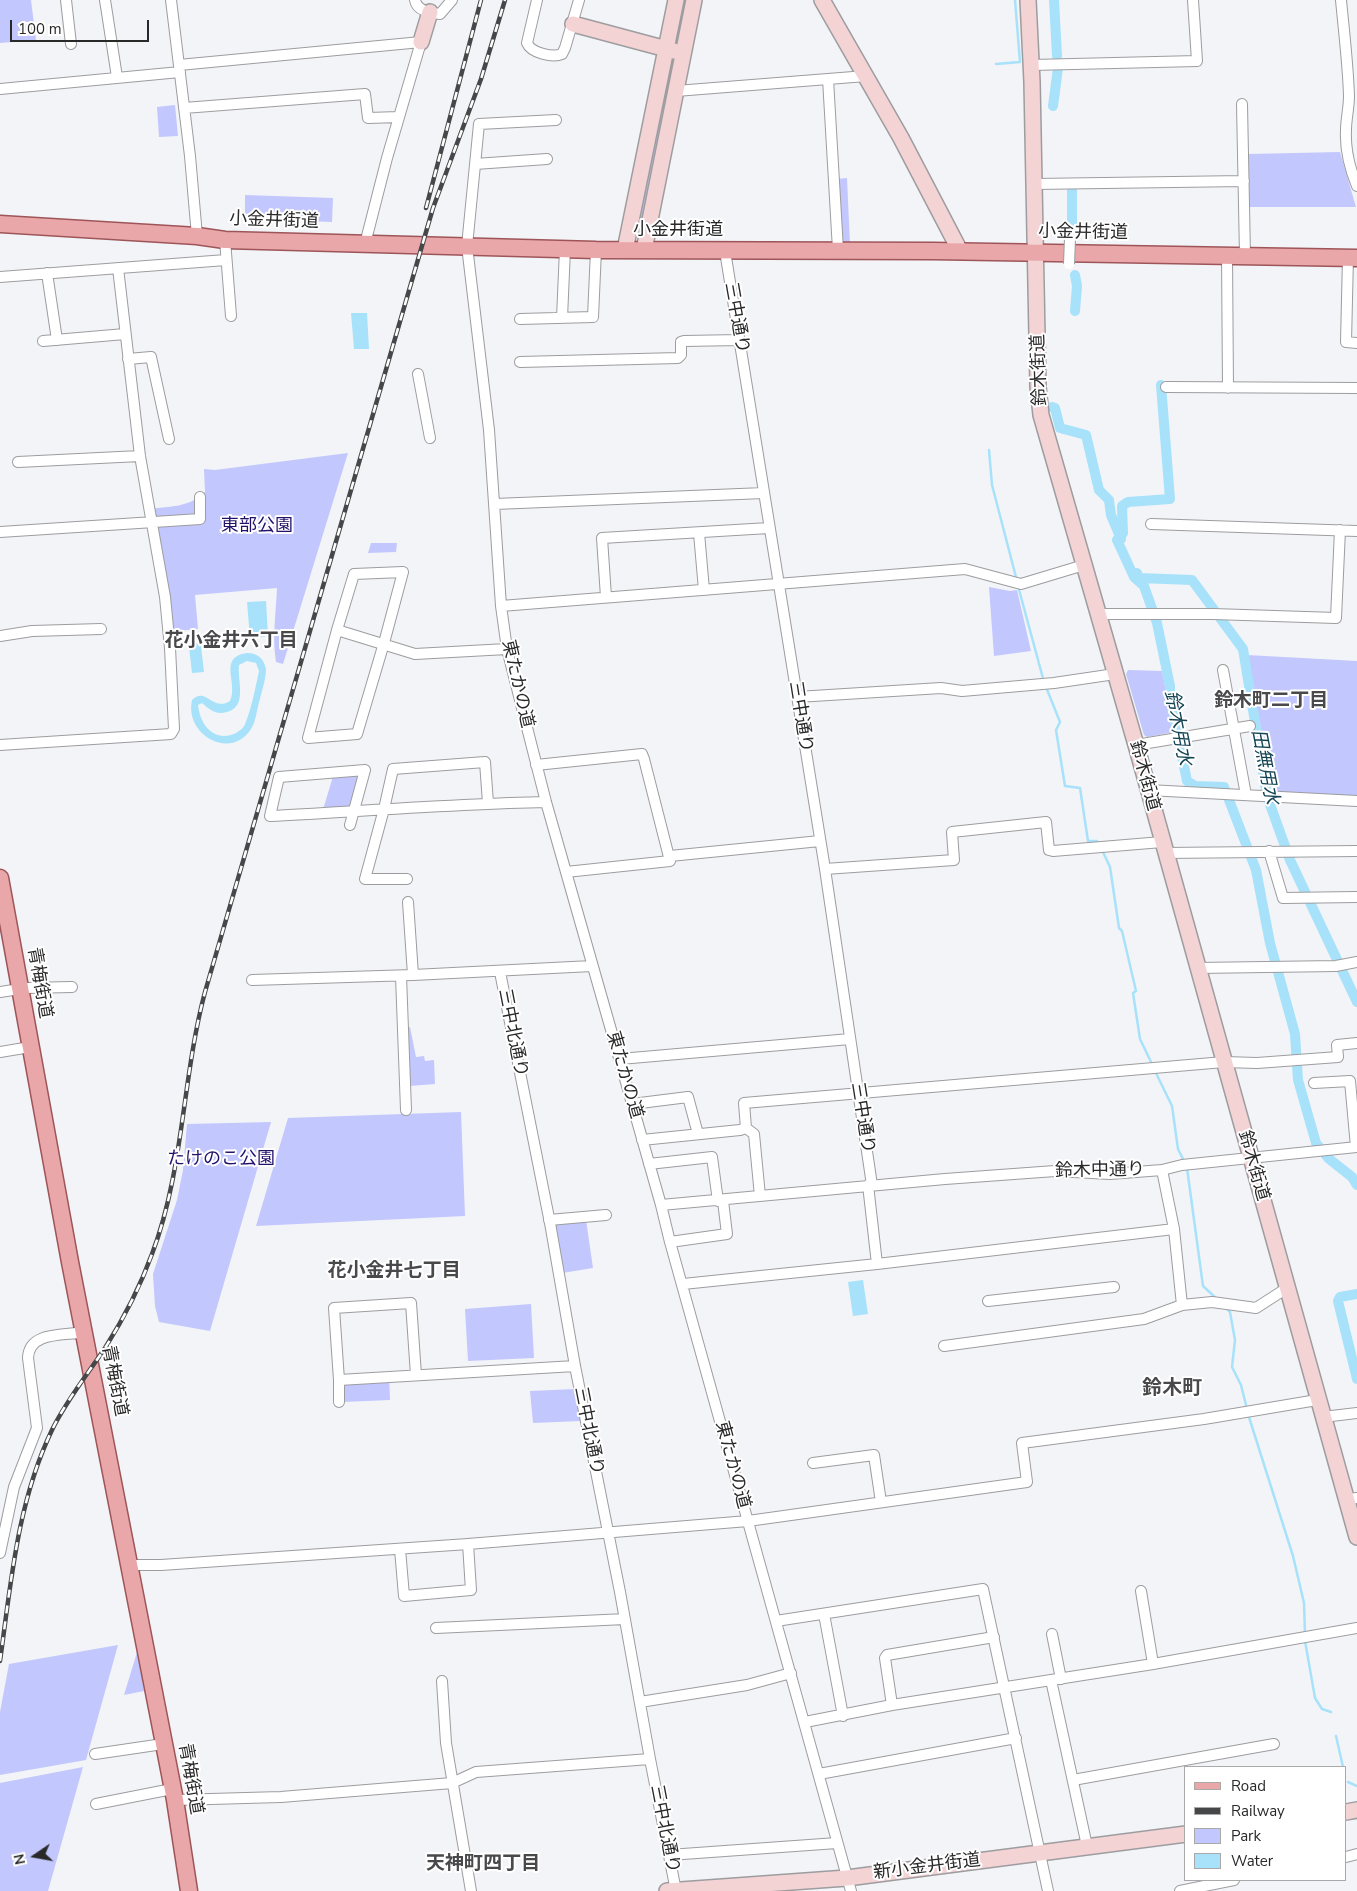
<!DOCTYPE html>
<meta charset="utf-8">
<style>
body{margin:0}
#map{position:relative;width:1357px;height:1891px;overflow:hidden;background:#f3f4f7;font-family:"Nunito Sans",sans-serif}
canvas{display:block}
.legend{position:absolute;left:1184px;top:1766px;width:162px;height:115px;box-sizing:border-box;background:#fff;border:1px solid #a9a9aa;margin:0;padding:6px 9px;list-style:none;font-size:15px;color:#29292a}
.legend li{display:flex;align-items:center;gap:10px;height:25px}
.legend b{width:25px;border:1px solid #a9a9aa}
.north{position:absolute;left:10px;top:1831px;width:50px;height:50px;-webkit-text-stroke:4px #fff;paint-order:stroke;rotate:258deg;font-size:14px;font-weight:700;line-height:20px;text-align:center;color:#29292a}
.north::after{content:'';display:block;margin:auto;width:18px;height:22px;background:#29292a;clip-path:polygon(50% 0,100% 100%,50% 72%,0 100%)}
.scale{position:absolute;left:10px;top:20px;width:139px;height:22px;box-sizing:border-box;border:2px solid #29292a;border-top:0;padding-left:6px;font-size:15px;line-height:18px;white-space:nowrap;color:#29292a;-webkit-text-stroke:4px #fff;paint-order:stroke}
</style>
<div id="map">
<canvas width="1357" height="1891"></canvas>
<ul class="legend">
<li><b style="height:6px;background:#e9a7aa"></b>Road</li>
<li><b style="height:6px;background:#464748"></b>Railway</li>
<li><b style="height:14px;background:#c2c7fd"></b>Park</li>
<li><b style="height:14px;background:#a7e2fa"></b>Water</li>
</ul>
<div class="north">N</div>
<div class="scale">100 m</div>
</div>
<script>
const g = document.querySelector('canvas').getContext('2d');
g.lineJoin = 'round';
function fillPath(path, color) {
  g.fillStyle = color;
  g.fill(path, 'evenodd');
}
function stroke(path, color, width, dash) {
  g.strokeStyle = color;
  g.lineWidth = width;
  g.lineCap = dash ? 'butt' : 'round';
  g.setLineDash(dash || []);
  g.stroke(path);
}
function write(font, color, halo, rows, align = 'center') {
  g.font = font + ' "Nunito Sans","Noto Sans JP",sans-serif';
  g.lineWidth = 4;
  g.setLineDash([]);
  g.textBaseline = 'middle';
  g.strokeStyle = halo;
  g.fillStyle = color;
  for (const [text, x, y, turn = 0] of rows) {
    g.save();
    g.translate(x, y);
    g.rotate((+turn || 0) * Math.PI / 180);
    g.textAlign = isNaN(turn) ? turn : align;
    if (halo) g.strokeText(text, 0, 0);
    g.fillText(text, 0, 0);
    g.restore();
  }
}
fillPath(new Path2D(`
 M0 0H31L36 40 0 43Z
 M669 65 676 66 643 230H636Z
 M175 105 178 136 159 137 157 107Z
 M1340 152 1356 207H1249V154Z
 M847 178 850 245H839L836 179Z
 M245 195 333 198 332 222 245 219Z
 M348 453 283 664 276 662C272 637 276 613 277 588L195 595 198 629 166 632 149 509C171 506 188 508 205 492L204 469 215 470Z
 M371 543H397L396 552 368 553Z
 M989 587 1010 591 1017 590 1031 651 994 656Z
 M1247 655 1357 661V796L1273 793Z
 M1128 670 1162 671 1174 732 1147 737 1144 735 1126 674Z
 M365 770 354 812 322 813 334 773Z
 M405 1027H410L416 1057 424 1056 425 1061 434 1060 435 1084 409 1086Z
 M461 1112 465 1216 256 1226 288 1118Z
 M271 1122 210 1331 159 1322 155 1306 153 1274 177 1200 183 1170 187 1124Z
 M586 1220 593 1268 562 1273 555 1222Z
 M531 1304 534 1358 468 1361 465 1309Z
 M389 1374 390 1400 343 1402 342 1377Z
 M575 1389 581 1421 533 1423 530 1391Z
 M118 1645 86 1760 0 1775V1712L9 1664Z
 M138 1649 144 1691 124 1695Z
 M83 1767 48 1891H0V1783Z`), '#c2c7fd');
fillPath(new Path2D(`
 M351 313H367L369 349H354Z
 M266 601 268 636 250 638 247 602Z
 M195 642 201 646 204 672 192 673 189 647Z
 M247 653C258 653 264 659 266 669 266 679 262 690 260 699 257 708 256 722 251 729 231 761 184 735 192 700 206 686 212 712 230 701 239 684 217 657 247 653ZM247 661 256 663 259 671C256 685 251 711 245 724 244 728 238 732 234 734 213 742 200 724 198 705L202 703C210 710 216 715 227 712 248 706 237 681 239 665Z
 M863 1280 868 1314 853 1316 848 1282Z`), '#a7e2fa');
stroke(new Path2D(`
 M996 64 1020 62 1015 0
 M989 450 992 485 1017 581
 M1018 586 1044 682
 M1046 687 1060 722 1056 730 1065 786 1080 788 1088 841H1097L1099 845
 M1102 850 1110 867 1119 928 1122 931 1136 991 1133 993 1140 1039 1152 1064
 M1155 1071 1172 1106 1178 1149 1185 1163
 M1187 1168 1203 1286 1218 1300
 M1225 1307 1230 1312 1235 1340 1232 1367 1241 1385 1247 1409
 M1248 1414 1293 1556 1304 1603 1305 1635
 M1305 1641 1315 1698 1322 1709 1331 1712
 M1336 1736 1343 1767
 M1348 1782 1357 1786`), '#a7e2fa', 2.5);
stroke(new Path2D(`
 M1054 0 1057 56
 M1053 106 1058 68
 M1072 230V188
 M1075 275 1077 286 1075 311
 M1161 385 1170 499 1128 502 1122 506 1123 533 1117 540 1134 577 1144 586 1157 623 1170 686V696L1187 781 1195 786 1224 787 1256 870 1270 943 1295 1034 1298 1080 1316 1143 1328 1158 1352 1177 1357 1185
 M1052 407 1055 408 1060 428 1086 435 1099 490 1109 500 1111 515 1121 539
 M1137 573 1139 578 1192 580 1243 649 1267 796 1290 860 1357 1002
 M1357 1294 1340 1297 1338 1301 1357 1379`), '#a7e2fa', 10);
const street = new Path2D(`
 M66 0 71 44
 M105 0 117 77
 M171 0 190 156 197 236
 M415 0C417 11 430 13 440 14L452 0
 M537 0 527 43C531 53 553 58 562 54L565 48 579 0
 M1341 0C1344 32 1348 64 1349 96 1349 108 1346 119 1346 130 1345 149 1350 169 1357 186
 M179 65 421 42 387 158 365 244
 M1032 65 1197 61 1193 0
 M828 79 838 250
 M0 89 180 72
 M676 91 866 76
 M1242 104 1245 256
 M184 108 365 94 368 118 399 117
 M556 120 479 124 467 246 489 430 501 606 507 649 546 802 661 1205 670 1242 851 1891
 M475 164 547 159
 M1034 184 1244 181
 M225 240 231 316
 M725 251 825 869 872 1185
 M1227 255 1228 388
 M1348 257 1346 342 1357 343
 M47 273 57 340
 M0 277 226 260
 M562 318 565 249
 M520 319 593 317 596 250
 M43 341 125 334
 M128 359 151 357 169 439
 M520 362 678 358 681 355V342L684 341 740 340
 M418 374 430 438
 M1166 387 1357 388
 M18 462 140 456
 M495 504 764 493
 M1151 524 1357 531
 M0 532 200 519V497
 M699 533 704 590
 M403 572 384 643 357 734 308 738 337 630 354 574Z
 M606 597 602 538 769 528
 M501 606 965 569 1021 584 1084 565
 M1098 614H1213L1336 618 1340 530
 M337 630 415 654 507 649
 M0 636 32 631 101 629
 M1223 670 1246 795
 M797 697 941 688 962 691 1054 683 1115 674
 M0 745 171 734 174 729 170 648 165 597 140 456 118 268
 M1136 745 1250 726
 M536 765 642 754 644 759 670 861 566 872
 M1148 790 1357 801
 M350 825 365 770 279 777 270 816C362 811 454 804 546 802
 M1269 851 1283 898 1357 897
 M1165 853 1357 851
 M670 856 820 841
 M825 869 954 860 952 832 1046 822 1049 850 1053 851 1162 842
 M407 879H365L384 809 393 769 485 762 488 803
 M408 902 413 975
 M1197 968 1336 966 1357 962
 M500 972 550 1223 575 1366 620 1592 650 1759 676 1891
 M401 976 406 1110
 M252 980 413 975 592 966
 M0 992 26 988 72 987
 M0 1052 30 1047
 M620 1059 850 1039
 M1314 1083 1350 1081 1356 1147
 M632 1104 688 1097 698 1134
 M746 1128 754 1134 760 1196
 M642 1140 740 1130 746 1128 744 1103 1224 1062 1257 1063 1338 1057 1337 1045 1357 1043
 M649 1164 712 1157 718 1201
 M1162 1170 1174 1229 1182 1305
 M868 1185 877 1264
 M661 1205 945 1179 1055 1171 1110 1174 1162 1170 1182 1165 1357 1147
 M549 1220 606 1215
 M670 1242 727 1234 723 1201
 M683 1284 877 1264 1174 1229
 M988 1301 1114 1287
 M944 1346 1144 1319 1182 1305 1212 1302 1256 1308 1287 1288
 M416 1375 411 1303 334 1308 339 1380 575 1366
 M339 1380V1402
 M1323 1417 1357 1413
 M813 1463 874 1455 881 1502
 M1347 1499 1357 1498
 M400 1549 404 1596 471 1590 468 1544
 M0 1553 14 1487 37 1428 28 1358C29 1331 64 1336 84 1332
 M129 1565H161L468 1544 748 1521 1027 1482 1022 1443 1204 1419 1317 1400
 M1141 1591 1153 1664
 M824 1614 843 1716
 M776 1621 983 1589 1048 1891
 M436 1628 625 1619
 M1052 1634 1061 1679
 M1051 1680 1087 1846
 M442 1681 446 1743 471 1891
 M640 1702 747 1685 791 1673
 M892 1705 885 1658 887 1655 994 1637
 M805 1722 892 1705 1153 1664 1357 1628
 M95 1754 163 1744
 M819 1774 1016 1738
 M1073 1780 1274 1744
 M175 1800 281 1797 452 1783 476 1772 650 1759
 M96 1804 172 1789
 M669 1855 837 1843
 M1346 1857 1357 1854
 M1180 1891 1234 1880`);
const secondary = new Path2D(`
 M822 0 901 138 960 251
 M1028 0 1032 82 1038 387 1041 415 1136 745 1357 1537
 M573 24 674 51
 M421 42 430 12
 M625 250 676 0
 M644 250 694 0
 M1346 1812 1357 1810
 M667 1891 847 1878 1186 1834`);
const primary = new Path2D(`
 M0 224 197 236 225 240 596 250 933 251 1357 258
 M0 878 70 1262 175 1800 189 1891`);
stroke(street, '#9d9da0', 12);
stroke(secondary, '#9d9da0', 18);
stroke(primary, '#9d5559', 19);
stroke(street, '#fff', 10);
stroke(secondary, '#f4d3d5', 15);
stroke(primary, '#e9a7aa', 16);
const rail = new Path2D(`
 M426 208 481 0
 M0 1661C11 1583 17 1503 52 1430 66 1401 87 1375 105 1348 124 1318 140 1287 152 1254 184 1170 182 1078 205 992L433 208 481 79 505 0`);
stroke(rail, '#464748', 4.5);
stroke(rail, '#fff', 2.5, [8]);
const streetBridge = new Path2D(`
 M1069 264 1070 238`);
stroke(streetBridge, '#9d9da0', 12, []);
stroke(streetBridge, '#fff', 10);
write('18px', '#29292a', '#fff', [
 ["小金井街道",274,221,2],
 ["小金井街道",678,231],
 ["小金井街道",1083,233,1],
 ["三中通り",736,318,80],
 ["鈴木街道",1040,370,-92],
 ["東たかの道",517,684,77],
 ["三中通り",800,717,81],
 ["鈴木街道",1144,776,75],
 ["青梅街道",39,983,80],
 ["三中北通り",512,1033,79],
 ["東たかの道",624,1075,74],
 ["三中通り",862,1118,81],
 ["鈴木街道",1253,1166,74],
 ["鈴木中通り",1100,1171,-1],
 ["青梅街道",114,1381,79],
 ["三中北通り",588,1431,79],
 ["東たかの道",732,1465,75],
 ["青梅街道",190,1779,80],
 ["三中北通り",664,1829,79],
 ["新小金井街道",927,1867,-7]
]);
write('18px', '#23126c', '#fff', [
 ["東部公園",257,527],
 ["たけのこ公園",221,1160]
]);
write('bold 19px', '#49494b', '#fff', [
 ["花小金井六丁目",231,641],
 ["鈴木町二丁目",1271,701],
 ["花小金井七丁目",394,1271],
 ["天神町四丁目",483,1864]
]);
write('italic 19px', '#144454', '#fff', [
 ["鈴木用水",1177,728,79],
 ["田無用水",1264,767,79]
]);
write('bold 20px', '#49494b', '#fff', [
 ["鈴木町",1172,1389]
]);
</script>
